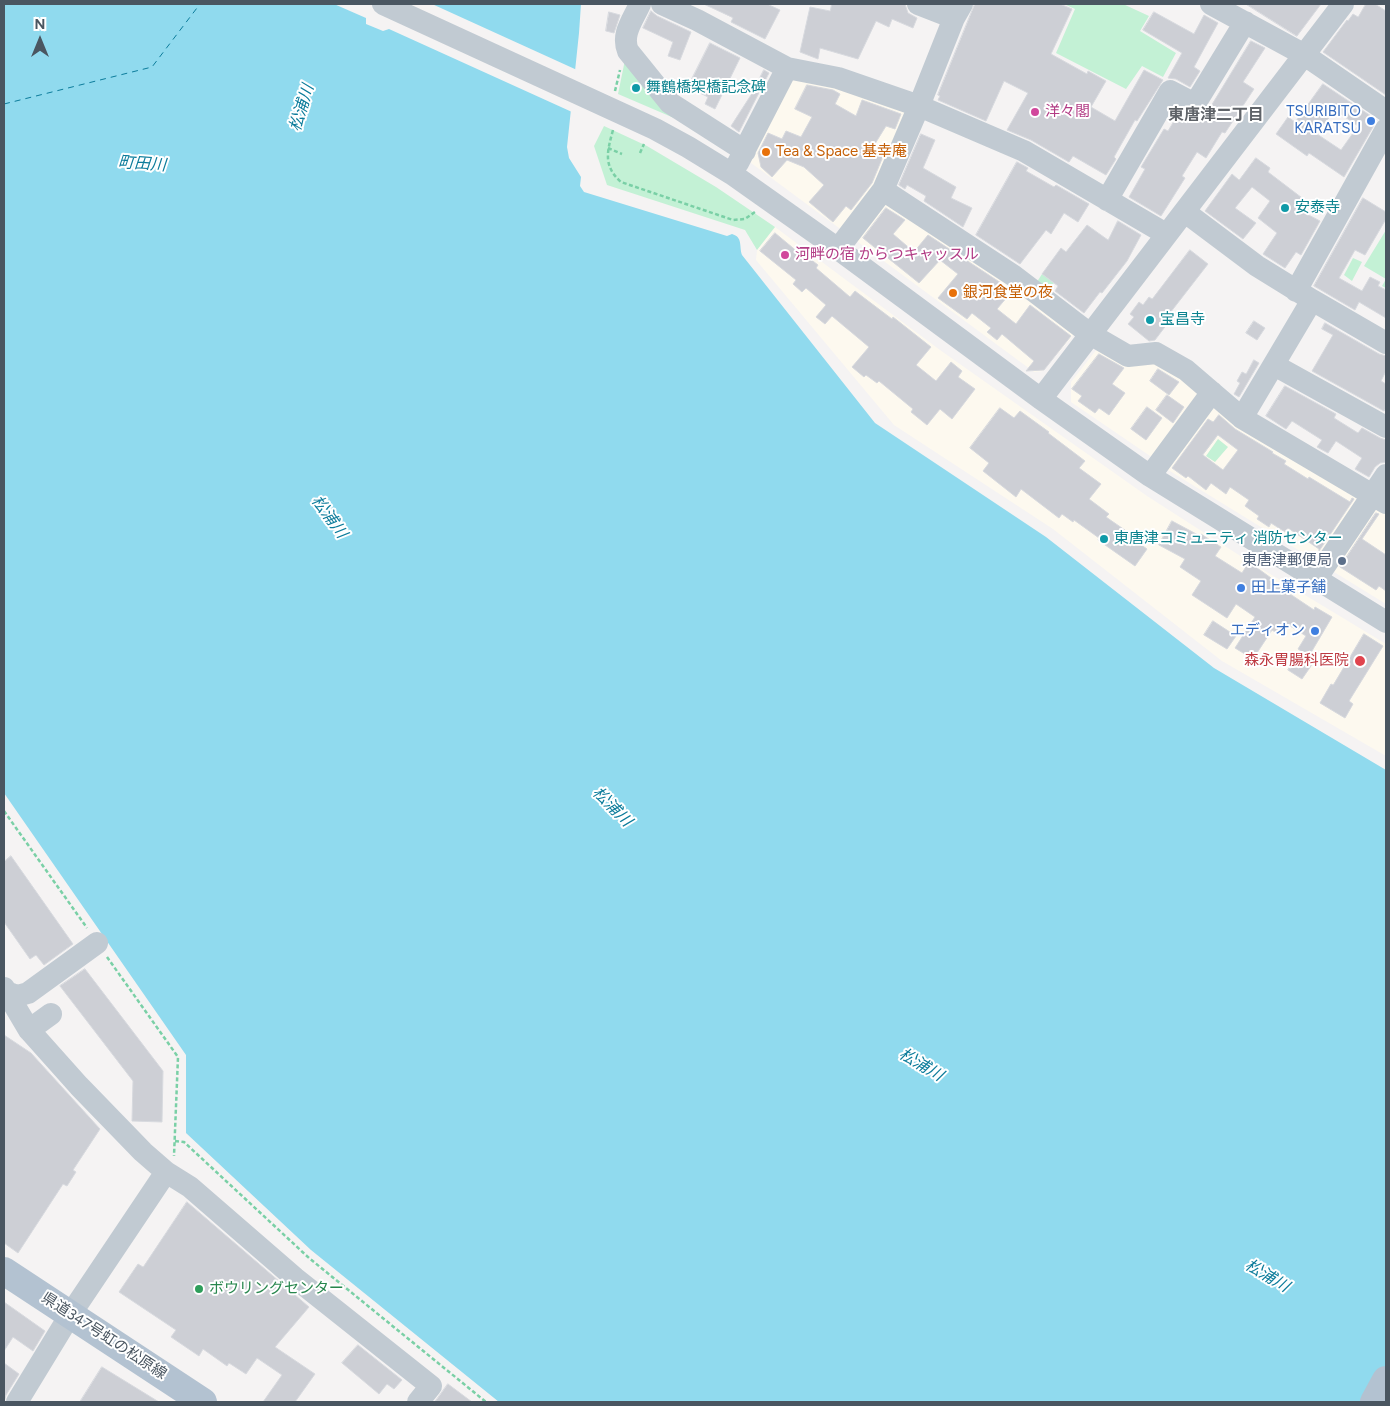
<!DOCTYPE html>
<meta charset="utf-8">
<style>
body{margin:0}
#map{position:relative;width:1390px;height:1406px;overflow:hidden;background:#f5f3f3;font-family:Figtree,sans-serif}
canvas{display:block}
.frame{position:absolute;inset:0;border:5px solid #4a5661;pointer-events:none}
.north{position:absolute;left:15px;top:15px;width:50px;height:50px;-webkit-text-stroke:4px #fff;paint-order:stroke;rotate:0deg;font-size:14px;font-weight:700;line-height:20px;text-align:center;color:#4a5661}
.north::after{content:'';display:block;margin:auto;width:18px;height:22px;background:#4a5661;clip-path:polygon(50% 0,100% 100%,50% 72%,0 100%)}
</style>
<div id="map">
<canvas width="1390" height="1406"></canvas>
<div class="frame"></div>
<div class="north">N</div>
</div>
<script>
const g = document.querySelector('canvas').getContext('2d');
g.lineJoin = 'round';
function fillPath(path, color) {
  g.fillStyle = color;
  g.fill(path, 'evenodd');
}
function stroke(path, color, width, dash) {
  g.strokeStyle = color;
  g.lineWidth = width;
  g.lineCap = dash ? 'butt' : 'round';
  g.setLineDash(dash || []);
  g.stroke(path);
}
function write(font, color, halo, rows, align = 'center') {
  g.font = font + ' Figtree,"Noto Sans JP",sans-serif';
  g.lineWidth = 4;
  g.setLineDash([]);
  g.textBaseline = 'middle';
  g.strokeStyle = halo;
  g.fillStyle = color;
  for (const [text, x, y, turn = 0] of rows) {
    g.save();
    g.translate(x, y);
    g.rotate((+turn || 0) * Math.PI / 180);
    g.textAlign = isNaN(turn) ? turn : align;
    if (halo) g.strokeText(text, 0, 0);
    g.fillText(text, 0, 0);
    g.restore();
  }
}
fillPath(new Path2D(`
 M788 74 914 111 879 190 1077 331 1043 371 1034 372 747 160Z
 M775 227 940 350 1147 496 1242 557 1386 644V756L1222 661 1053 529 894 425 756 260 757 250Z
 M1101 344 1161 359 1205 393 1156 460 1071 402V382Z
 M1215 400 1386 509V604L1165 468Z`), '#fdf9ef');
fillPath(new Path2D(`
 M1064 4H1123L1149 16 1140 31 1176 53 1163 77 1142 66 1126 89 1056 53 1075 9Z
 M626 55 674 118 618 94Z
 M604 126 647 146 716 187 775 227 757 250 745 230 607 185 594 146Z
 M1386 230V288L1382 286 1386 279 1364 266Z
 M1353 258 1362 262 1352 281 1344 275Z
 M1042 274 1054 283 1045 293 1035 285Z
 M1218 439 1228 447 1215 462 1206 456Z`), '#c3f1d5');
fillPath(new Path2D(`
 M4 4H581L579 33 567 147 569 158 581 177 580 186 584 192 727 236 732 234C743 237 739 246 742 255L875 423 1046 537 1214 668 1386 770V1402H499L311 1250 186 1133V1055L4 793Z`), '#90daee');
fillPath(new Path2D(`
 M334 4H432L577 70 572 112 389 29 383 31 366 24V18Z`), '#f5f3f3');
stroke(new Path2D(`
 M4 104 152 67 200 4`), '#0c7c9b', 1, [6, 5]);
const building = new Path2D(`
 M704 4H767L780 10 765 39 731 22 733 18Z
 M832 4H905L908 13 917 18 913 28 892 19 889 27 876 21 858 59 820 48 818 59 800 52 810 7 830 11Z
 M975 4H1060L1072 9 1051 54 1087 74 1088 71 1106 81 1091 107 1115 121 1144 70 1163 80 1137 121 1135 120 1114 157 1116 159 1106 175 1073 156 1069 162 1031 140 1007 130 1028 93 1004 81 986 121 938 100 940 96 938 95Z
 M1246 4H1321L1297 36Z
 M1366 4H1375L1386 11V95L1323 52 1347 20 1348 21 1353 14 1358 17Z
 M651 11 657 16 691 32 680 60 668 56 673 42 643 28Z
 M609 12 620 15 614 33 606 31Z
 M1154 12 1194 34 1204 15 1218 23 1194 67 1200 71 1190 87 1176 79 1168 78 1182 53 1143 30Z
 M1251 41 1265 48 1243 82 1254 89 1225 133 1222 132 1206 158 1197 152 1182 176 1185 178 1161 216 1129 197 1145 169 1141 167 1164 129 1168 131 1180 111 1201 122Z
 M710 43 740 58 715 109 705 104 708 97 688 87Z
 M764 70 769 73 739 132 731 126 751 95Z
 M1323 84 1377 120 1344 177 1309 153 1307 156 1276 134 1288 117 1295 122ZM1335 110 1358 126 1341 150 1317 134Z
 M807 85 833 90 840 94 835 104 856 116 862 100 901 114 895 129 886 126 873 147 884 154 872 183 851 210 846 206 833 222 809 202 824 185 804 167 787 160 772 177 761 167 758 153 768 133 782 139 786 131 801 137 812 117 795 109Z
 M921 134 935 140 923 168 956 187 951 198 972 208 963 227 924 201 926 196 907 185 905 189 899 185Z
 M1256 158 1270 168 1268 172 1310 204 1303 212 1320 221 1301 255 1296 252 1285 268 1263 254 1277 233 1258 218 1270 201 1252 187 1235 208 1256 223 1243 239 1205 211 1232 174 1239 180Z
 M1017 162 1028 168 1026 171 1054 187 1056 185 1089 204 1078 222 1064 213 1051 234 1046 230 1020 264 976 235Z
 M1363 198 1386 212V219L1365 255 1355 250 1339 278 1362 291 1370 277 1380 282 1378 286 1386 290V318L1359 302 1355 310 1314 286Z
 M886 208 905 220 893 234 914 252 928 235 1004 285 1000 290 1008 296 997 309 1016 324 1030 305 1071 336 1044 370 1026 371 1034 361 1002 334 997 340 987 332 991 328 972 313 967 319 938 298 958 274 940 260 919 283 863 238Z
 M1118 221 1141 235 1127 261 1102 293 1100 292 1084 313 1055 291 1058 286 1042 274 1061 248 1066 252 1087 225 1108 240Z
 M775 233 799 253 800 251 818 265 816 268 850 297 855 291 892 319 893 317 931 347 916 365 936 381 951 362 962 371 958 377 975 389 952 419 940 409 927 425 911 412 913 409 879 381 877 383 866 375 864 377 852 367 869 347 832 316 825 324 816 317 826 305 806 288 802 292 793 284 796 280 760 251Z
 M1190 250 1208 264 1170 313 1174 315 1155 340 1149 341 1128 324 1134 317 1130 314 1139 302 1143 305 1149 297 1152 299Z
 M1254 321 1265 328 1257 340 1246 333Z
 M1325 323 1379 354 1386 356V371L1381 381 1386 384V408L1384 411 1312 371 1333 335 1322 329Z
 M1099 354 1124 368 1112 384 1125 393 1109 415 1099 408 1095 413 1078 401 1082 396 1072 389Z
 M1254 360 1259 363 1239 397 1234 394 1240 383 1237 381 1242 372 1246 374Z
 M1158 369 1179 382 1169 395 1150 381Z
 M1285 386 1336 414 1334 418 1358 433 1362 428 1380 438 1386 440V462L1380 463 1375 467 1369 477 1355 469 1362 458 1336 441 1328 453 1317 447 1322 440 1292 421 1286 429 1266 416Z
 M1167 395 1184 407 1173 423 1156 410Z
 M1147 407 1162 418 1146 440 1131 429Z
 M1000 408 1014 418 1020 411 1049 432 1048 433 1085 461 1079 468 1101 484 1089 499 1109 514 1106 517 1132 535 1130 537 1147 549 1135 566 1098 540 1099 538 1074 520 1073 522 1062 514 1059 518 1021 489 1016 497 983 471 989 463 970 448Z
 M1219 415 1235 429 1273 452 1272 453 1286 461 1284 464 1308 479 1309 477 1350 502 1352 498 1354 499 1319 551V549L1288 528 1285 532 1271 523 1269 527 1257 519 1259 516 1245 506 1249 500 1230 487 1226 494 1211 483 1206 490 1188 476 1186 478 1172 468 1208 419 1213 422ZM1218 435 1238 450 1223 470 1203 455Z
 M1376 513 1379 514 1362 539 1386 555V591L1379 586 1376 590 1340 567Z
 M1172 521 1200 536 1201 534 1221 547 1215 556 1242 573 1249 562 1271 578 1269 580 1314 610 1315 607 1332 617 1309 656 1298 649 1306 636 1287 624 1280 635 1272 630 1253 659 1235 648 1255 617 1236 604 1227 618 1192 595 1201 581 1180 567 1185 559 1159 545Z
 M1213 621 1236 636 1227 649 1204 635Z
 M1364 634 1383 646 1349 701 1353 704 1345 718 1320 703 1331 684 1333 685Z
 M1299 654 1313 663 1302 679 1288 670Z
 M11 856 73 944 44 965 36 955 30 959 4 922V862Z
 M85 969 163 1071 162 1122 132 1121 133 1081 60 986Z
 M4 1035 31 1053 100 1129 73 1170 76 1172 67 1186 63 1184 18 1253 4 1243Z
 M187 1202 309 1307 275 1347 315 1374 295 1402H263L282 1375 257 1358 246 1374 229 1363 227 1366 203 1349 199 1356 171 1337 176 1330 119 1292 138 1264 143 1267Z
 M4 1302 45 1331 33 1351 13 1337 4 1351Z
 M358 1345 402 1380 394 1389 387 1384 379 1394 342 1363Z
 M4 1363 19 1374 6 1395 4 1402Z
 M102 1367 159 1402H80Z
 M448 1384 472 1402H435Z`);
fillPath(building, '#cdcfd5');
stroke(building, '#d7d9de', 1);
stroke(new Path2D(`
 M615 91 620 70
 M613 130C607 152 603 166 621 182L733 220 745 219 755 212
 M608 148 622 154
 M640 153 644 144
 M4 811 87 928
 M107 957 178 1057 174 1156
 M175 1141 184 1142 309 1258 486 1402`), '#7ad0a6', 2.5, [4, 2.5]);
stroke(new Path2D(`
 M383 4 655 129 688 147 732 174 838 249 1041 399 1150 476 1386 622
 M640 4C633 20 621 34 628 51L670 103 745 151
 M662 4 697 20 787 68 838 78 919 106 1024 151 1166 234
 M918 4 954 18
 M1211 4 1303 54 1386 111
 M738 163 787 68
 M883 190 1014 276 1090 334 1128 356 1156 353 1186 370 1242 418 1386 503
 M1107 200 1170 91 1195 104 1245 22
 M1185 212 1257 266 1312 300 1386 343
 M838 249 883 190 919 106 954 18 962 4
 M1296 291 1386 129
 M1274 365 1386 427
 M1041 399 1343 4
 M1242 418 1312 300
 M1150 476 1212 392
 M1316 579 1386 475
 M4 988 29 1030 79 1086 143 1152 166 1172 190 1187 295 1278 431 1386 418 1402
 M4 991 17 996 28 993 97 943
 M29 1030 51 1014
 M17 1402 70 1315 166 1172`), '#c1cad2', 22);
stroke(new Path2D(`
 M4 1271 203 1402
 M1374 1402 1386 1380`), '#b3c2d1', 28);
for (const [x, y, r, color] of [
 [636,88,5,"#0f9aa8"],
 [1035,112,5,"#d1479c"],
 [1371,121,5,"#3f7fe0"],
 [766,152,5,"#e8710a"],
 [1285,208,5,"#0f9aa8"],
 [785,255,5,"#d1479c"],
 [953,293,5,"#e8710a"],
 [1150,320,5,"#0f9aa8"],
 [1104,539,5,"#0f9aa8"],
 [1342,561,5,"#5c6f8a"],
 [1241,588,5,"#3f7fe0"],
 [1315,631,5,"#3f7fe0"],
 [1360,661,6,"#e0444e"],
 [199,1289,5,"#2e9e5b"]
]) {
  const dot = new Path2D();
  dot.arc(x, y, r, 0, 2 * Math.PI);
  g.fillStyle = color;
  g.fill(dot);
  stroke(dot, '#fff', 2);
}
write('15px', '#0d838f', '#fff', [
 ["舞鶴橋架橋記念碑",646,88],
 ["安泰寺",1295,208],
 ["宝昌寺",1160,320],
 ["東唐津コミュニティ 消防センター",1114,539]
], 'left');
write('15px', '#b23c85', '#fff', [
 ["洋々閣",1045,112],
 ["河畔の宿 からつキャッスル",795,255]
], 'left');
write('15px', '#366cbe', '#fff', [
 ["TSURIBITO",1361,112],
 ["KARATSU",1361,129],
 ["田上菓子舗",1251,588,"left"],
 ["エディオン",1305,631]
], 'right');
write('15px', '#c56008', '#fff', [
 ["Tea & Space 基幸庵",776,152],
 ["銀河食堂の夜",963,293]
], 'left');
write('15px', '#4e5e75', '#fff', [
 ["東唐津郵便局",1332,561]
], 'right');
write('15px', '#be3a42', '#fff', [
 ["森永胃腸科医院",1349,661]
], 'right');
write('15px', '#27864d', '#fff', [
 ["ボウリングセンター",209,1289]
], 'left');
write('15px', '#4a5661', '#fff', [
 ["県道347号虹の松原線",104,1336,33]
]);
write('italic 16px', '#0c7c9b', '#fff', [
 ["松浦川",302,108,-73],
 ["町田川",142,164,4],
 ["松浦川",329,517,54],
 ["松浦川",612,807,45],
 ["松浦川",921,1065,31],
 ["松浦川",1267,1276,31]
]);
write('bold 16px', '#5f6368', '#fff', [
 ["東唐津二丁目",1216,115]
]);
</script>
